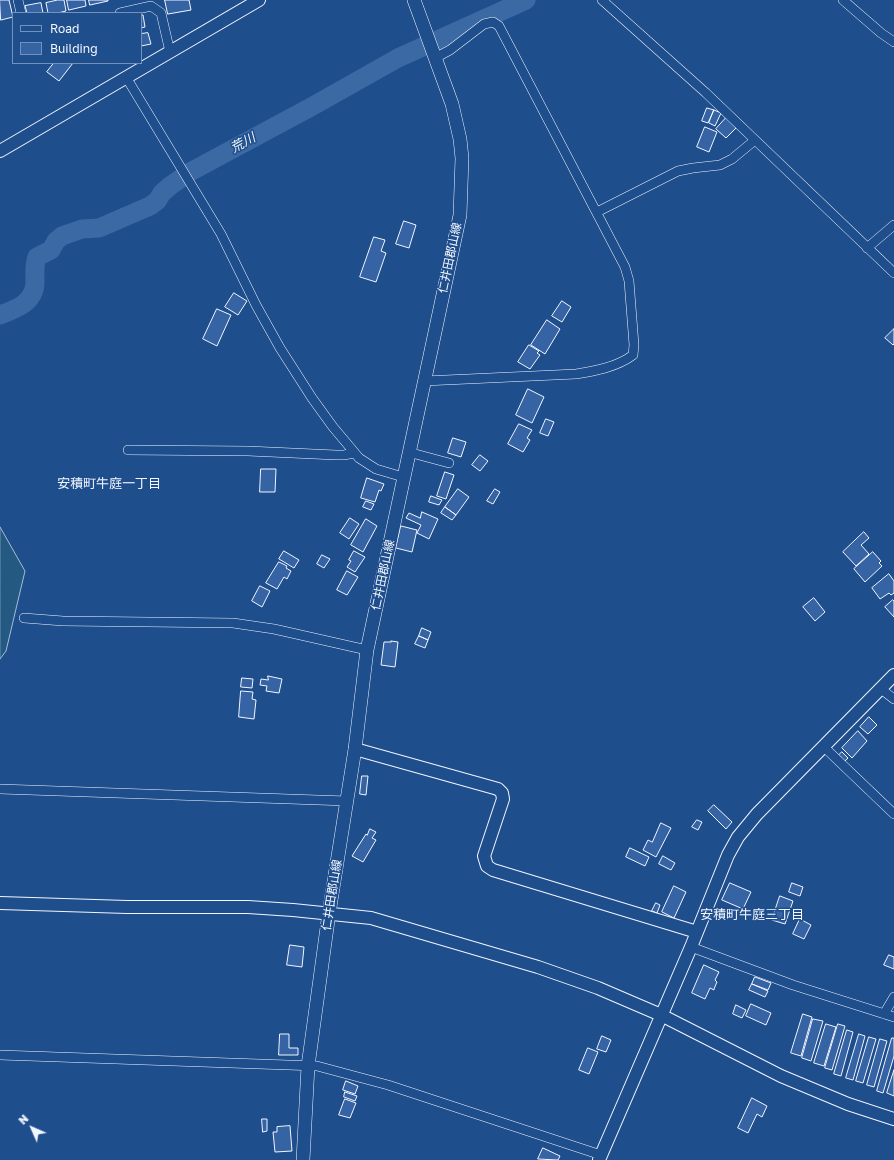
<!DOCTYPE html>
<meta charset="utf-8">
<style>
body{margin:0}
#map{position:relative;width:894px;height:1160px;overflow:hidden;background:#1f4e8c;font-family:"Golos Text",sans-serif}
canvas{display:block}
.legend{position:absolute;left:12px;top:12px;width:130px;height:52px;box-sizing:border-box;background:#1f4e8c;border:1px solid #7391ba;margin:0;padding:5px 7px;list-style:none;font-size:12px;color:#f2f6ff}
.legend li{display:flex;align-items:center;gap:8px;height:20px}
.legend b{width:20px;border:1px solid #7391ba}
.north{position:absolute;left:12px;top:1108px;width:40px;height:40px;-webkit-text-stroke:3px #1f4e8c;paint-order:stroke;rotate:315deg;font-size:11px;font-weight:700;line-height:16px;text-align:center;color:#f2f6ff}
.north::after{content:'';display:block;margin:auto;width:14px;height:18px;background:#f2f6ff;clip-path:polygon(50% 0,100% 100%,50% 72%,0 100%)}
</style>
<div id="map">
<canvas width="894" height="1160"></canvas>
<ul class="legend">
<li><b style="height:5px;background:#1f4e8c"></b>Road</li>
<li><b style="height:11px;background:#3563a3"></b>Building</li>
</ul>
<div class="north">N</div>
</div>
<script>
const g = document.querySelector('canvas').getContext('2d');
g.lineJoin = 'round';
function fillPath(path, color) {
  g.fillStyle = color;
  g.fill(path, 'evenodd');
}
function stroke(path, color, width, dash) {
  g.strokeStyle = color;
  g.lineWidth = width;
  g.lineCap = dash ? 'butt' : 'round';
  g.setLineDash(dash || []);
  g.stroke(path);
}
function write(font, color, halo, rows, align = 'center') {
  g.font = font + ' "Golos Text","Noto Sans JP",sans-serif';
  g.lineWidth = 3;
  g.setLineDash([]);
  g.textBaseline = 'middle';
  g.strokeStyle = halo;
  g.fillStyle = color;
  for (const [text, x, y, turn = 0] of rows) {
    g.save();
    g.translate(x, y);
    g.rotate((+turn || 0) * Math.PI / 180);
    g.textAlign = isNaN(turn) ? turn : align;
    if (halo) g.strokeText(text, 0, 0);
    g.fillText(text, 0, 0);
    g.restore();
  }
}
const green = new Path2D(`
 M0 527 25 571 6 651 0 659Z`);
fillPath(green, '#245a82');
stroke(green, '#a8bbd7', 1);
stroke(new Path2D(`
 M0 315C16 309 34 303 35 283 35 274 34 265 37 257L51 250 56 241 62 236 82 229 99 228 150 206 157 201 162 193 170 186 190 172 311 107 398 58 526 0`), '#3b69a3', 19);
const building = new Path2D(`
 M0 0H9L13 17 1 20Z
 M58 0H64L66 11 58 13H48L46 3Z
 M67 0H85L86 6 69 10Z
 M89 0H108V1L90 5Z
 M165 0H189L191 10 168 14Z
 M41 3 43 13H27L25 6Z
 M141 15H143L145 27 141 28Z
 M148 33 151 44 141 46V34Z
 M54 63H73L59 81 47 72Z
 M707 108 714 110 708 123 702 121Z
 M714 110 721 113 715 126 709 123Z
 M726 118 736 128 726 138 716 129Z
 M705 127 717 132 709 152 697 147Z
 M404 221 416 225 409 248 396 244Z
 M374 237 385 240 381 251 386 253 376 282 360 277Z
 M234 293 247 301 238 315 225 307Z
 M562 301 571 307 562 322 552 316Z
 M217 309 231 315 217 346 203 339Z
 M547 320 560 329 545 354 531 345Z
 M894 329V344L893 345 885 338Z
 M529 345 539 351 537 353 540 355 530 369 518 362Z
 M528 389 544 397 532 423 516 415Z
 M546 419 554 422 548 436 540 433Z
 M519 424 532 430 527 438 530 440 523 452 508 444Z
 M453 438 466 442 461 457 448 453Z
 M480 455 488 461 480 471 472 465Z
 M261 469H276L275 492H260Z
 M445 472 454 475 446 499 437 496Z
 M367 478 384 484 381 491 379 490 375 502 361 498Z
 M458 489 469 497 456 515 445 507Z
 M495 489 500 492 493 504 487 501Z
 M431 496 442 500 439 505 429 502Z
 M366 501 374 504 371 510 363 507Z
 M445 507 456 515 452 520 441 513Z
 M422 512 438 519 429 539 417 533 421 525 406 518 409 513 420 518Z
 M350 518 359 524 349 539 340 533Z
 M366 519 377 526 363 552 351 545Z
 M401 526 417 530 412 552 396 548Z
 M864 532 869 538 861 545 869 554 856 566 843 552Z
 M284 551 299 560 294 568 279 559Z
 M354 551 365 557 355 572 347 567 351 561 349 560Z
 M873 552 881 561 879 563 882 566 865 582 854 569Z
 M322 555 330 559 324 568 317 564Z
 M279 562 287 566 286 568 291 571 287 579 284 577 277 589 266 583Z
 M347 571 358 577 347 595 337 590Z
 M889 574 894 581V593L891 595 889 593 880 599 872 588Z
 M260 586 270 591 262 607 252 601Z
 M814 598 825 612 815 621 803 607Z
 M893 600 894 601V617L885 607Z
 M422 628 431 632 428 640 419 636Z
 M419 636 428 640 425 648 415 644Z
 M391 641 398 642 395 667 381 665 384 642H391Z
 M268 676 282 679 279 693 266 691 267 686 260 685 261 679 268 680Z
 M242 678 253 679 252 688 241 687Z
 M241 691 253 692 252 699 256 700 254 719 239 717Z
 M869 717 877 725 868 734 860 727Z
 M858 731 867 741 852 758 842 748Z
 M842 752 848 758 845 761 839 755Z
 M362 776H368L366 795 360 794Z
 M714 805 732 822 726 829 708 811Z
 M697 820 702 822 698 830 692 827Z
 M661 823 671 828 656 857 643 850 648 840 652 842Z
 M370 829 376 832 372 838 376 840 363 862 352 856 366 834 367 835Z
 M630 848 649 857 645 866 626 857Z
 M663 856 675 863 671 870 659 864Z
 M730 883 751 892 743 909 722 900Z
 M792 883 803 887 800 896 789 892Z
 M674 886 686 892 674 918 662 912Z
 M780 896 793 901 785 924 772 920Z
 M656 903 660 905 657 913 652 911Z
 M800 919 811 925 804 939 793 934Z
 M290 945 304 947 302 967 287 965Z
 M889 955 894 957V969L884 965Z
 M704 965 719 972 715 980 717 982 714 989V990L710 988 705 999 692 993Z
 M755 977 771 983 768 990 752 984Z
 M752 984 768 991 765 997 749 990Z
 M751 1004 771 1013 766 1025 746 1016Z
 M736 1005 746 1010 742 1018 733 1014Z
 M803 1014 812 1017 801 1056 791 1053Z
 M813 1019 823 1021 811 1061 802 1058Z
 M826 1024 836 1027 824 1066 814 1063Z
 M838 1024 845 1026 832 1070 825 1068Z
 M847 1030 853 1032 841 1076 834 1074Z
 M280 1034H289V1048H298V1055H279Z
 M859 1034 865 1036 853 1080 846 1078Z
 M602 1036 611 1040 606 1052 597 1049Z
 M869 1037 876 1039 863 1083 856 1081Z
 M892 1038H894V1056L883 1093 877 1091Z
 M880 1039 887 1041 874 1087 867 1085Z
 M588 1048 598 1052 589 1074 579 1070Z
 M894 1070V1096L887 1093Z
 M346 1081 358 1086 355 1094 343 1090Z
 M345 1092 357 1096 355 1101 344 1097Z
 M752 1098 767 1106 762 1117 757 1114 748 1133 738 1128Z
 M345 1099 356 1103 350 1118 339 1115Z
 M262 1119H267V1131L263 1132Z
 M290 1126 292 1151 275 1152 273 1132H277V1127Z
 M543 1148 560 1156 558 1160 538 1159Z`);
fillPath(building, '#3563a3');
stroke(building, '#f2f6ff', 1);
const minor = new Path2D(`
 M18 0 21 13
 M602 0 706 93 894 273
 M843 0 881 33 894 42
 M120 13 151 6 161 13 170 52
 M126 77 221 234 256 305 280 348 312 398 333 427 359 458 376 469 403 477
 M597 212 678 171 693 168 720 165 732 159 755 140
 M867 248 894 225
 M424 381 576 374C595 371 617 367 633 355L634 345 629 281 625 267 499 26 493 22 484 24 450 50 435 58
 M128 450 248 451 336 455H344L354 453
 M408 452 449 463
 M24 618 63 621 233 623 274 629 367 650
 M881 689 894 699
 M824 747 894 814
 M0 789 347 801
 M691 947 793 985 894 1017
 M884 1014 894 997
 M0 1055 317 1066 388 1085 601 1155`);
const tertiary = new Path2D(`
 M0 151 259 0
 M355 749 498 789 502 793 503 799 484 856 487 866 493 870 697 932
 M0 903 127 907H248L293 910 371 918 538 967 598 988 661 1015 781 1076 848 1104 894 1119
 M599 1160 691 947 728 855 738 837 757 814 894 675`);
const secondary = new Path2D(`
 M303 1160 308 1066 329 913 355 749 367 650 460 215 462 158 460 139 452 104 414 0`);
stroke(minor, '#f2f6ff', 10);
stroke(tertiary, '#f2f6ff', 14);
stroke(secondary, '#f2f6ff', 14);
stroke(minor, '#1f4e8c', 9);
stroke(tertiary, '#1f4e8c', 12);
stroke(secondary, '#1f4e8c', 13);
write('12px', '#f2f6ff', '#1f4e8c', [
 ["仁井田郡山線",450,258,-78],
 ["仁井田郡山線",383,575,-78],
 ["仁井田郡山線",332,895,-81]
]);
write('italic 13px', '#f2f6ff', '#1f4e8c', [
 ["荒川",243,143,-29]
]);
write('13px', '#f2f6ff', '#1f4e8c', [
 ["安積町牛庭一丁目",109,484],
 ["安積町牛庭三丁目",752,915]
]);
</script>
